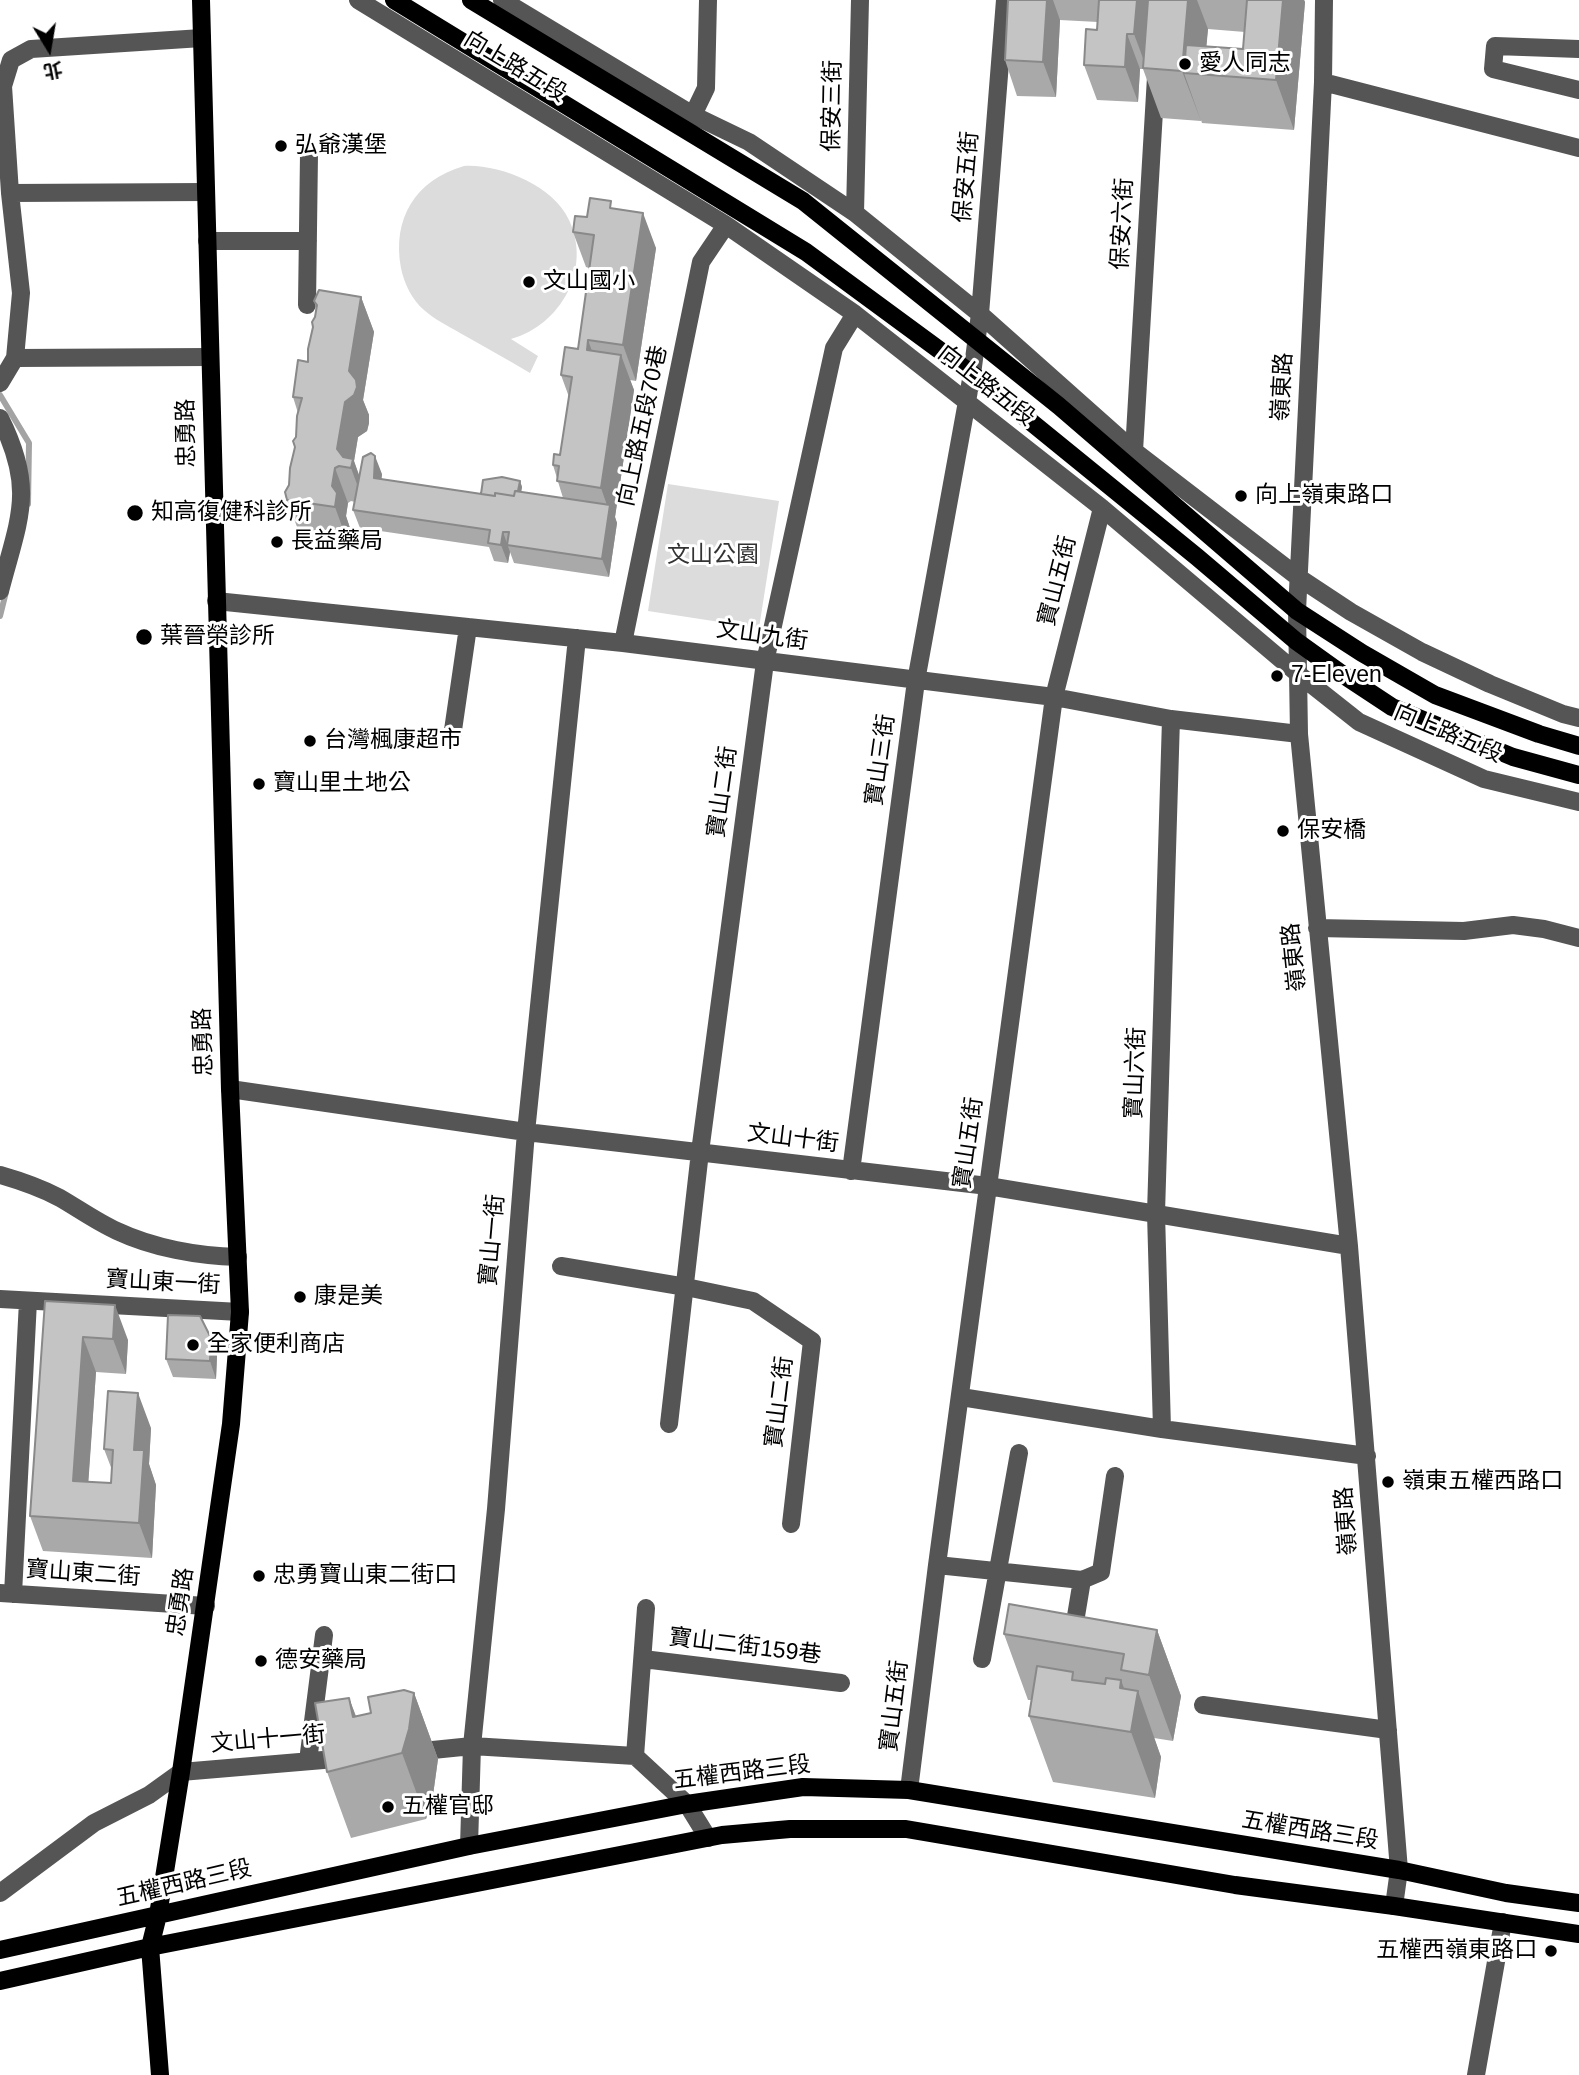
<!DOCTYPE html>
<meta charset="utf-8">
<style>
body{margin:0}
#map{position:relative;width:1579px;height:2075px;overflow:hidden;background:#fff;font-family:Helvetica,"Noto Sans TC",sans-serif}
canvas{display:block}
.north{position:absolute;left:14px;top:14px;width:70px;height:70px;-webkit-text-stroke:5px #fff;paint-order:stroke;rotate:169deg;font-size:19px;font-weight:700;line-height:28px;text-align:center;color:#000}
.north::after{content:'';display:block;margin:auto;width:24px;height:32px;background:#000;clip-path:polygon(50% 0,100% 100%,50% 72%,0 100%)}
</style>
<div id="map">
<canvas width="1579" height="2075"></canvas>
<div class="north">北</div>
</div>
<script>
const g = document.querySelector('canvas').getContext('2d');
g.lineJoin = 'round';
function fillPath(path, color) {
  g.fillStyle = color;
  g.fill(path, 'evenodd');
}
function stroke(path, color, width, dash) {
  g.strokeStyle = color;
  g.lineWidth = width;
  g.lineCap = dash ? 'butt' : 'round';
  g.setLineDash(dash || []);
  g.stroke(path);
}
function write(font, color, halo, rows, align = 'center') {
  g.font = font + ' Helvetica,"Noto Sans TC",sans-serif';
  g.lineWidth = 6;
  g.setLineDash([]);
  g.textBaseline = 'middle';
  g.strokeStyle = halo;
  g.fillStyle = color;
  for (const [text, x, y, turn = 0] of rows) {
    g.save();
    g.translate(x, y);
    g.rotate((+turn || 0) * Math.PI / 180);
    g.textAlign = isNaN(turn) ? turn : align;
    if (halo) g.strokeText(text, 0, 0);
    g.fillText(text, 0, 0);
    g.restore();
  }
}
fillPath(new Path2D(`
 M464 166C499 164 553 185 569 220 592 269 561 325 511 339L538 356 530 373C507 359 483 346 460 333 448 326 434 319 424 310 412 300 404 283 401 268 392 219 415 180 464 166Z
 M668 484 779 501 759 628 648 611Z`), '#dcdcdc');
stroke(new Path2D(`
 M0 395 29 443 28 504
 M0 616 6 592`), '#a3a3a3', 6);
stroke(new Path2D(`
 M358 0 726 225 855 314 1102 508 1297 673 1359 722 1484 779 1579 802
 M502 0 693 115 749 142 855 213 980 314 1134 451 1298 577 1351 612 1422 652 1490 684 1563 714 1579 718
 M1324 0 1323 82 1297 611 1299 734 1349 1246 1399 1870 1394 1906
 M1579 49 1495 46 1493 69 1579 90
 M1323 82 1579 148
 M693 115 706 88 708 0
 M10 193 206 192
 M855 213 860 0
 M207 241H308
 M307 305 309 154
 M15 358 21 293 10 193 3 86 11 60 31 49 202 38
 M0 383 15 358 209 357
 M0 418C36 490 19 518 0 591
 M1134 451 1156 77
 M216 601 623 643 1054 697 1171 719 1299 734
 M623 643 701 262 726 225
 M452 737 468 627
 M1317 928 1464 931 1513 925 1544 929 1579 938
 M230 1089 526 1132 988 1186 1349 1246
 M851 1171 916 681 972 374 980 314 1005 0
 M0 1175C21 1181 41 1188 60 1198 79 1209 97 1222 117 1231 153 1248 198 1256 238 1257
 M561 1266 686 1287 753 1301 812 1341 791 1524
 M0 1299 240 1312
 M961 1397 1162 1429 1367 1456
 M669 1424 700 1152 765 662 834 348 855 314
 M1162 1429 1156 1213 1171 719
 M937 1565 1082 1580
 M0 1593 206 1606
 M13 1594 28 1301
 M1072 1640 1082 1580 1101 1572 1115 1476
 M643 1659 841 1683
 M982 1659 1019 1453
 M1203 1705 1388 1730
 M413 1752 472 1746 635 1756 687 1804 708 1838
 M635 1756 646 1608
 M308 1761 324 1635
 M909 1790 937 1565 1054 697 1102 508
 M469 1846 472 1746 496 1509 526 1132 577 638
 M0 1893 94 1823 149 1795 181 1772 347 1758
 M1476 2075 1503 1922`), '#555', 18);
stroke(new Path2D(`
 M394 0 806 252 972 374 1197 557 1296 641 1342 674 1392 707 1513 757 1579 775
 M471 0 803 201 1059 406 1297 611 1362 653 1435 695 1539 734 1579 746
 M0 1950 469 1846 687 1804 803 1787 909 1790 1399 1870 1506 1893 1579 1903
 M0 1981 150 1947 722 1835 790 1829H906L1235 1885 1394 1906 1579 1934
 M160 2075 150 1947 158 1915 181 1772 231 1424 240 1312 230 1089 201 0`), '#000', 18);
fillPath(new Path2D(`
 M1008 0H1304L1305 2 1294 130 1202 123 1201 120V121L1161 118 1143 69H1140L1138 102 1097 100 1084 65 1097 30 1098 22 1060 20 1056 97 1017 96 1005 60ZM1208 29 1245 32 1243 49 1206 46Z
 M614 208 656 248 636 381 630 380 634 390 615 517 617 523 609 577 514 563 510 552 508 563 494 561 489 547 360 528 353 510 355 502 351 501 348 503 346 516 350 528 348 543 300 535 287 500 296 437 298 413 293 397 308 362 316 308 314 301 361 297 374 332 363 400 369 415V423L367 431 358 437 354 461 359 477 382 474 381 479 481 494 520 481 522 487 521 492 563 498 553 465 560 455 569 397 561 375 578 349 589 268 586 267 573 232 587 217Z
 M45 1301 128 1340 126 1374 96 1372 88 1482 111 1483 112 1470 104 1449 151 1428 149 1464 156 1485 152 1558 43 1551 30 1516Z
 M217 1356 216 1379 173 1377 166 1359Z
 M1157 1630 1181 1696 1173 1741 1154 1738 1161 1757 1155 1798 1053 1782 1029 1716 1032 1700H1028L1004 1634Z
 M414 1693 438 1759 433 1795 426 1819 351 1838 327 1772 349 1698 356 1716 371 1713Z`), '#a9a9a9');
fillPath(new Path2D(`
 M1047 0H1053L1060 20 1056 97 1043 62Z
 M1137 0H1152L1147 69 1134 34Z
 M1188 0H1197L1208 29 1204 74 1184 73 1201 121 1182 71Z
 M1283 0H1304L1305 2 1294 130 1276 80Z
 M1127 34 1140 69 1138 102 1125 67Z
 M643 213 656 248 636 381 623 345Z
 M361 297 374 332 363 400 369 415V423L367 431 358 437 354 461 366 494 364 503 351 468 337 449Z
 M588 340 601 376 587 350Z
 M621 355 634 390 615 517 617 523 609 577 602 559 609 511 601 488Z
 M375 456 382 474 380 496 374 478Z
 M335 468 348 503 346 516 350 528 348 543 335 507 332 486Z
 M520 481 522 487 518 510 516 504Z
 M503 532 510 552 508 563 501 545Z
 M115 1305 128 1340 126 1374 113 1339Z
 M83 1337 96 1372 86 1516 73 1481Z
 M211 1338 217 1356 216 1379 210 1361Z
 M138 1393 151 1428 149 1464 156 1485 152 1558 139 1523 134 1450Z
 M1157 1630 1181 1696 1173 1741 1149 1675Z
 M1121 1680 1134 1716 1138 1691 1161 1757 1155 1798 1131 1732 1120 1688Z
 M414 1693 438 1759 433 1795 426 1819 402 1753Z
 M349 1698 372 1761 353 1717Z`), '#898989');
const building = new Path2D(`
 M1008 0H1047L1043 62 1005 60Z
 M1099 0H1137L1134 34H1127L1125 67 1084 65 1086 29 1097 30Z
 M1148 0H1188L1182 71 1143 68Z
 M1247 0H1283L1276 80 1184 73 1186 45 1243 49Z
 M590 198 611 201 610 208 643 213 623 345 588 340 587 350 621 355 601 488 557 481 559 466 553 465 554 454 560 455 572 377 561 375 565 347 578 349 594 235 573 232 575 216 587 217Z
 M319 290 361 297 349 371 356 380 357 387 354 395 345 402 337 449 343 457 353 459 351 468 339 466 335 468 332 486 337 493 335 507 287 500 285 492 289 485 290 468 295 447 293 441 296 437 297 416 302 398 293 397 298 360 308 362V349L313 327 312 322 315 317 317 305 314 301Z
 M371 453 375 456 374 478 495 496V493L514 496 515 491 610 505 602 559 507 545 509 532H503L501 545 488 543 490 530 353 510 363 457Z
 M502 477 520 481 518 491H515L514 496 495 493V496L481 494 483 480Z
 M45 1301 115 1305 113 1339 83 1337 73 1481 111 1483 113 1450 104 1449 108 1391 138 1393 134 1450H144L139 1523 30 1516Z
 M168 1315 200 1316 211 1338 210 1361 166 1359Z
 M1009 1604 1157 1630 1149 1675 1121 1670 1124 1654 1004 1634Z
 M1037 1666 1073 1672 1072 1680 1105 1684 1106 1678 1121 1680 1120 1688 1138 1691 1131 1732 1029 1716Z
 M404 1690 414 1693 409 1729 402 1753 327 1772 315 1703 349 1698 353 1717 371 1713 368 1697Z`);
fillPath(building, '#c4c4c4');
stroke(building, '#898989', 2);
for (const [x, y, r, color] of [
 [1185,64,7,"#000"],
 [281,146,7,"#000"],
 [529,282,7,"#000"],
 [1241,496,7,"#000"],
 [135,513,9,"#000"],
 [277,542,7,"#000"],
 [144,637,9,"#000"],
 [1277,676,7,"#000"],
 [310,741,7,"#000"],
 [259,784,7,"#000"],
 [1283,831,7,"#000"],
 [300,1297,7,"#000"],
 [193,1345,7,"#000"],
 [1388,1482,7,"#000"],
 [259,1576,7,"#000"],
 [261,1661,7,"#000"],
 [388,1807,7,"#000"],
 [1551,1951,7,"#000"]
]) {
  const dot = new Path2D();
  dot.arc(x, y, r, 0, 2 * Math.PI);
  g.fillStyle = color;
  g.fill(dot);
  stroke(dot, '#fff', 2.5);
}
write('23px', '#000', '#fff', [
 ["愛人同志",1199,64],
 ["弘爺漢堡",295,146],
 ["文山國小",543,282],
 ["向上嶺東路口",1255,496],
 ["知高復健科診所",151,513],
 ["長益藥局",291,542],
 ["葉晉榮診所",160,637],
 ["7-Eleven",1291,676],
 ["台灣楓康超市",324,741],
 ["寶山里土地公",273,784],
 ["保安橋",1297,831],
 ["康是美",314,1297],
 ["全家便利商店",207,1345],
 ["嶺東五權西路口",1402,1482],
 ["忠勇寶山東二街口",273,1576],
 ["德安藥局",275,1661],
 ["五權官邸",402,1807],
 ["五權西嶺東路口",1537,1951,"right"]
], 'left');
write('23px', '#000', '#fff', [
 ["向上路五段",515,67,31],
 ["保安三街",833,106,-89],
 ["保安五街",967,177,-85],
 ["保安六街",1123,224,-87],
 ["向上路五段",986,386,38],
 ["嶺東路",1283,387,-87],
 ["向上路五段70巷",643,426,-78],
 ["忠勇路",187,433,-91],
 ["寶山五街",1058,581,-76],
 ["文山九街",762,636,8],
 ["向上路五段",1448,734,23],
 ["寶山三街",881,760,-82],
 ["寶山二街",723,792,-82],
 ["嶺東路",1295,957,-96],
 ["忠勇路",204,1042,-92],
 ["寶山六街",1136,1073,-88],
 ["文山十街",793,1139,7],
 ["寶山五街",969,1143,-82],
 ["寶山一街",493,1240,-85],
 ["寶山東一街",163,1283,3],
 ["寶山二街",780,1402,-83],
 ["嶺東路",1347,1521,-94],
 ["寶山東二街",83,1574,4],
 ["忠勇路",181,1602,-82],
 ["寶山二街159巷",745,1647,7],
 ["寶山五街",895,1706,-83],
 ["文山十一街",268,1740,-5],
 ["五權西路三段",742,1773,-7],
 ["五權西路三段",1310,1831,9],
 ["五權西路三段",184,1884,-13]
]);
write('23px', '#333', '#fff', [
 ["文山公園",713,556]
]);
</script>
